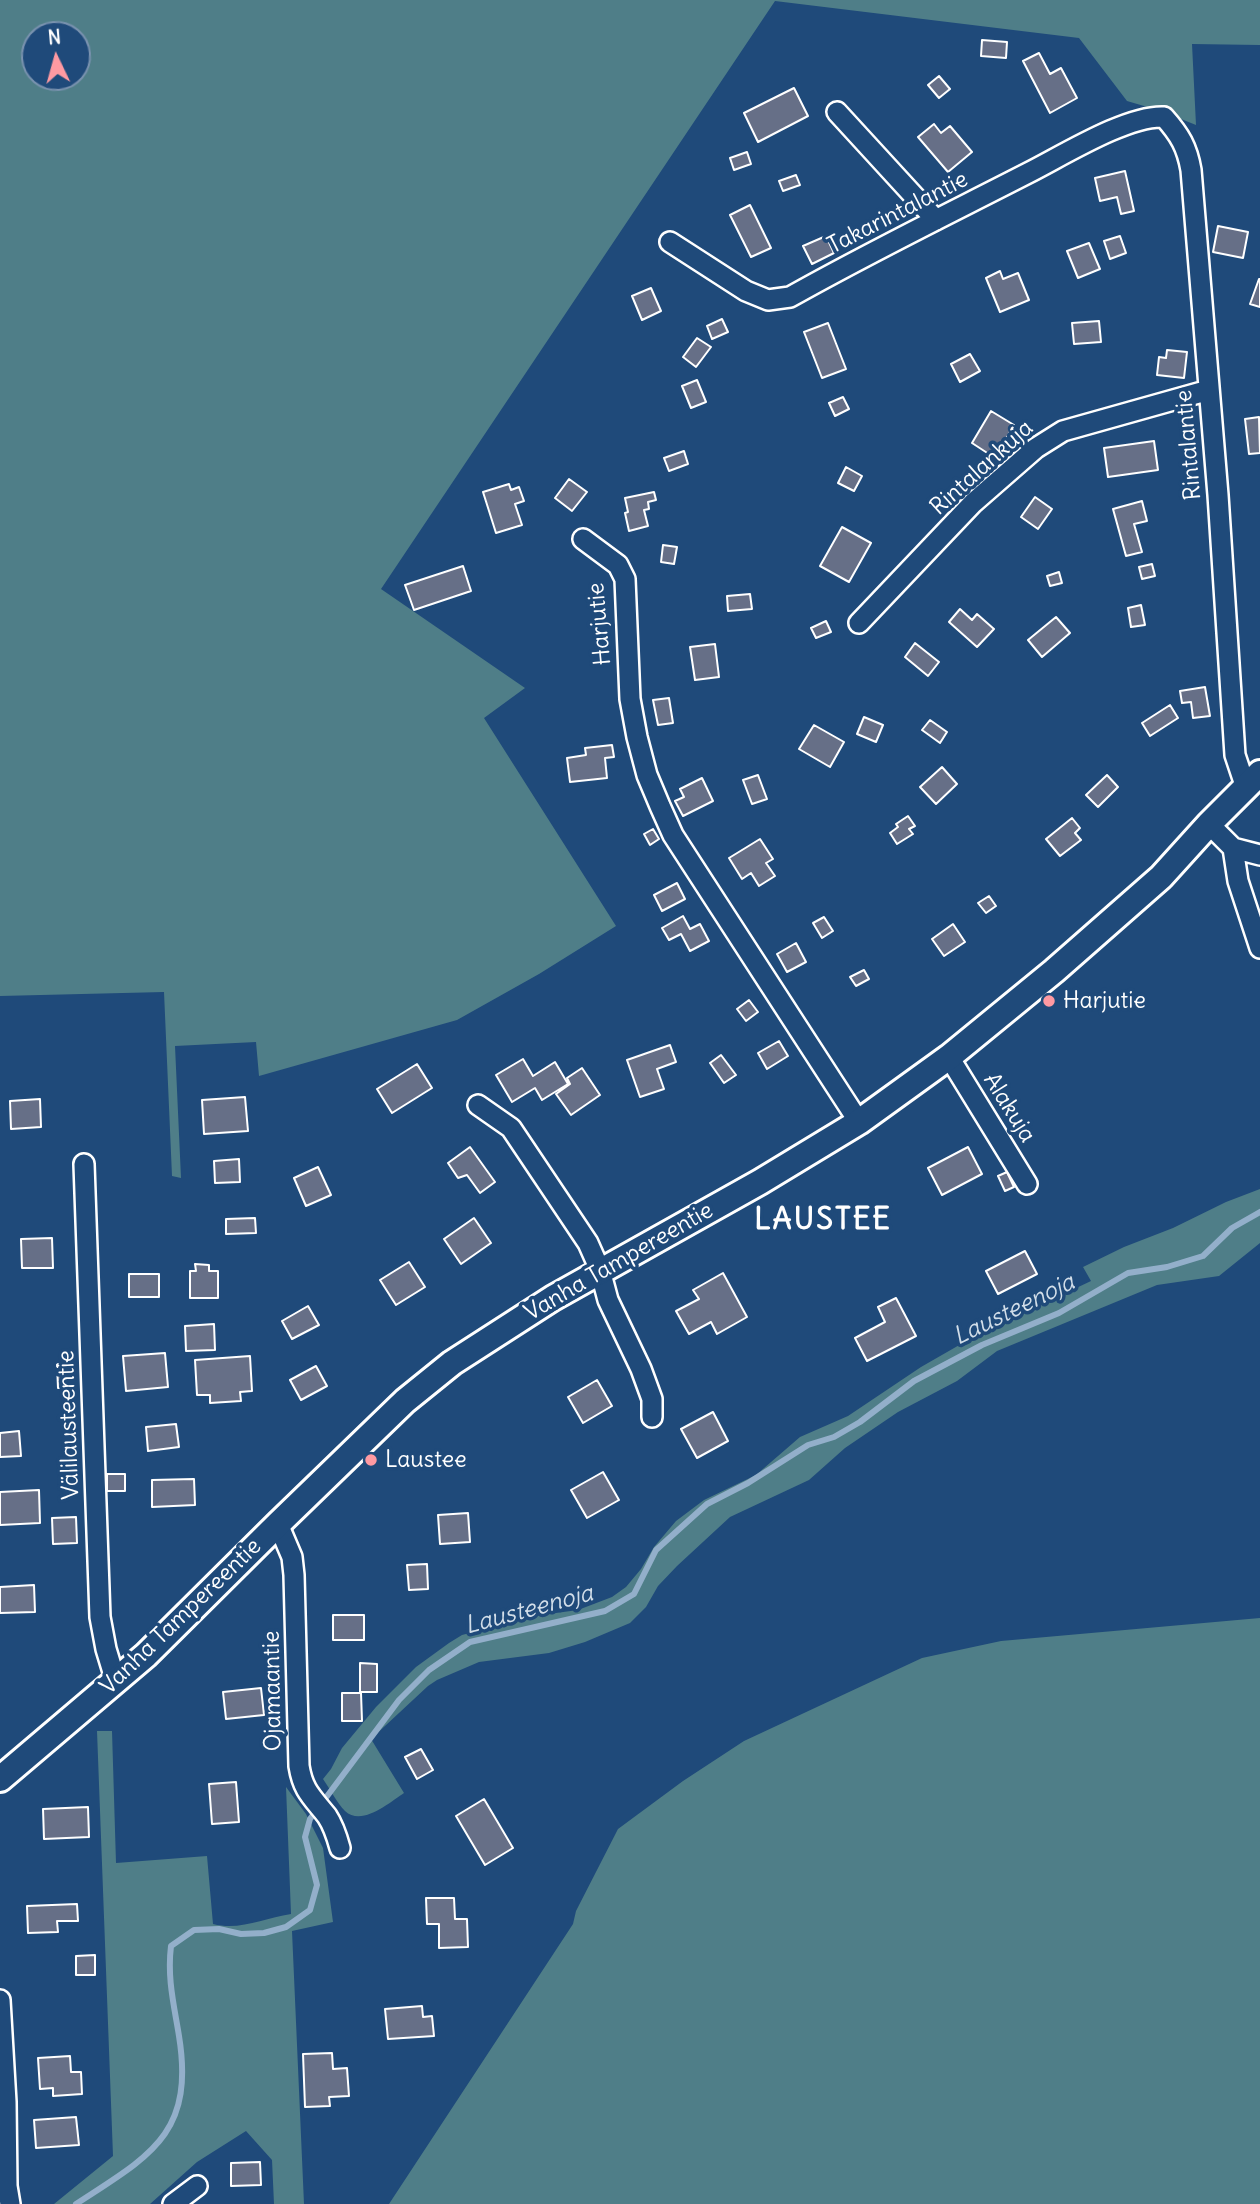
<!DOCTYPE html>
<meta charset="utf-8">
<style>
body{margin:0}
#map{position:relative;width:1260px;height:2204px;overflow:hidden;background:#1f4a7a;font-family:Delius,sans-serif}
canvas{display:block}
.north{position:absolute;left:21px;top:21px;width:70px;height:70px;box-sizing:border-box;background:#1f4a7a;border:2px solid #7992af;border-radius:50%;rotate:355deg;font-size:19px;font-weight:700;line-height:28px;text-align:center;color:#fff}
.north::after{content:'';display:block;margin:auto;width:24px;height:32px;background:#ff9aa2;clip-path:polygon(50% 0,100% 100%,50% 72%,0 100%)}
</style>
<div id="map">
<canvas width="1260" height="2204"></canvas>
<div class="north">N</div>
</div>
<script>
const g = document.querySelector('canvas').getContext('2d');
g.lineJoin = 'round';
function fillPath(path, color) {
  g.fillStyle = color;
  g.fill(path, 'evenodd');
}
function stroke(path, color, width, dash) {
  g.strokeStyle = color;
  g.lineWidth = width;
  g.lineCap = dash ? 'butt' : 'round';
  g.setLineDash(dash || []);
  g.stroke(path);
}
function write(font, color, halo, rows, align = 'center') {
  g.font = font + ' Delius,sans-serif';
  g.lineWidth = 7;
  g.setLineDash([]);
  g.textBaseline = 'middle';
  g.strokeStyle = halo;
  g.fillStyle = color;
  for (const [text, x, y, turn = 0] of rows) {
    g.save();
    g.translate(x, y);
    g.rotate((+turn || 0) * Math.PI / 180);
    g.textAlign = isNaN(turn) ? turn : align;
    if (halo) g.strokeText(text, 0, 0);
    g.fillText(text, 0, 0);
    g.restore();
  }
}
fillPath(new Path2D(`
 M0 0H1260V45L1192 44 1196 125 1161 111 1127 101 1079 38 775 1 381 589 525 688 484 718 616 926 539 974 457 1020 259 1076 256 1042 175 1046 181 1178 172 1176 164 992 0 996ZM35 35H77V77H35Z
 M1260 1189V1243L1219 1276 1157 1285 997 1351 957 1381 898 1412 845 1448 809 1480 730 1517 677 1566 658 1586 646 1607 630 1623 585 1642 549 1653 479 1662 437 1680 428 1686 371 1739 404 1793C390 1802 362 1827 345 1811 337 1803 330 1789 323 1779L331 1769 342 1748 376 1707 416 1667 449 1643 462 1635 534 1616 578 1610 612 1597 626 1587 641 1569 654 1547 676 1521 704 1500 756 1475 800 1437 848 1416 921 1367 975 1336 1091 1281 1083 1267 1124 1247 1173 1228 1226 1202Z
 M1260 1618V2204H389L573 1924 576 1911 618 1829 683 1781 744 1741 922 1658 1001 1641Z
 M97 1731H112L116 1863 207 1856 213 1924C240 1931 264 1918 291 1914L286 1787 306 1814 323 1848 333 1922 292 1931 304 2204H274L272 2160 246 2131 197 2162 150 2204H54L113 2156Z`), '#4f7e88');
stroke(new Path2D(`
 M76 2204C149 2156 195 2135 179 2036 174 2005 167 1978 171 1946L194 1930 219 1929 241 1934 264 1933 286 1927 310 1910 317 1885 305 1837 310 1819 399 1700 429 1670 470 1642 605 1611 634 1594 656 1550 707 1504 748 1483 808 1445 834 1437 860 1422 914 1381 982 1345 1059 1313 1128 1273 1167 1267 1203 1256 1232 1228 1260 1212`), '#93afca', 6);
const building = new Path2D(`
 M982 40 1007 42 1006 58 981 56Z
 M1039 53 1050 74 1061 68 1077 98 1050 113 1023 61Z
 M939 76 950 89 939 98 928 85Z
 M794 88 808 116 758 142 744 113Z
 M934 124 941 133 950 126 972 152 948 172 918 137Z
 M747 152 751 164 734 170 730 158Z
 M1125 171 1134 211 1121 214 1117 197 1100 201 1095 178Z
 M796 175 800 185 783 191 779 181Z
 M750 205 771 248 751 257 730 215Z
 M1218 226 1248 232 1243 258 1213 252Z
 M826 236 834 253 812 264 803 246Z
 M1120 236 1126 253 1110 259 1104 241Z
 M1089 243 1100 269 1078 278 1067 251Z
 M1000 271 1003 279 1018 273 1029 300 1000 312 986 278Z
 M1259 279H1260V307L1250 304Z
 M651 288 661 311 642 320 632 296Z
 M722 319 728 332 712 339 707 326Z
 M1099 321 1101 342 1074 344 1072 323Z
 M828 323 846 369 822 378 804 332Z
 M697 338 711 347 696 367 683 357Z
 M1167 350 1187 352 1184 378 1157 375 1159 357 1166 358Z
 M970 354 980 371 960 382 951 364Z
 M697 380 706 402 691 408 682 386Z
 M843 397 849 409 835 416 829 403Z
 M991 411 1014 425 995 458 972 443Z
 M1259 417 1260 453 1249 454 1245 419Z
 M1154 441 1158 470 1108 477 1104 448Z
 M684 451 688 464 669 471 664 458Z
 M846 467 862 476 854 491 838 483Z
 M569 479 587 492 572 511 555 498Z
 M509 484 511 490 519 487 524 501 515 504 522 525 496 533 483 492Z
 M654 492 656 500 648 502 649 509 644 510 648 526 629 531 625 513 628 512 625 498Z
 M1035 497 1052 509 1038 529 1021 517Z
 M1142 501 1147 521 1134 524 1142 552 1126 556 1113 509Z
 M842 527 871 543 849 582 820 566Z
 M663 545 677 547 674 564 661 562Z
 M1152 564 1155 576 1142 579 1139 567Z
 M463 566 471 591 414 610 405 585Z
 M1059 572 1062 583 1050 586 1047 576Z
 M750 594 752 609 728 611 727 596Z
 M1141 605 1145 625 1131 627 1128 608Z
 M960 609 972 620 977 614 994 629 977 647 949 622Z
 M1056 617 1070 633 1042 657 1028 640Z
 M826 621 831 632 816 638 811 628Z
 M915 643 939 662 928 676 905 657Z
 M715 644 719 677 695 680 690 647Z
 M1205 687 1210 716 1193 718 1191 702 1182 703 1180 691Z
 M669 698 673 723 658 725 653 700Z
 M1170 705 1178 718 1150 736 1142 723Z
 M864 717 883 725 876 742 857 734Z
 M930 720 947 732 940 743 922 730Z
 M814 725 844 742 830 767 799 749Z
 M612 745 614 757 605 758 607 778 570 782 567 758 586 755 585 748Z
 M942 767 957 784 936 804 920 787Z
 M758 775 767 799 752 804 743 780Z
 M1107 775 1118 787 1098 807 1086 795Z
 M702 778 713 801 683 816 675 801 684 797 680 789Z
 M908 816 915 826 909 829 913 834 897 844 890 833 898 827 896 824Z
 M1072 818 1080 828 1075 833 1081 840 1060 856 1046 839Z
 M653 829 659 839 650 845 644 834Z
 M760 839 773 859 766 863 775 876 759 886 751 873 742 879 729 858Z
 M677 883 685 899 662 911 654 895Z
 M989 896 996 906 986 913 978 903Z
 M683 916 690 929 700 924 709 941 690 951 681 934 669 940 662 928Z
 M824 917 833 931 822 938 813 923Z
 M953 924 965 942 944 956 932 939Z
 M796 943 806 962 787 972 777 954Z
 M864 970 869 979 856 986 850 977Z
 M749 1000 758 1012 746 1021 737 1009Z
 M779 1041 788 1056 767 1069 758 1053Z
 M670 1045 676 1062 657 1069 664 1089 640 1097 627 1060Z
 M721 1055 736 1075 724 1083 710 1063Z
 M523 1059 533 1076 555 1062 568 1084 542 1100 535 1088 512 1102 496 1075Z
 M417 1064 432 1088 392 1113 377 1089Z
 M582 1068 600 1095 571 1115 556 1094 570 1084 567 1078Z
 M245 1097 248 1131 204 1134 202 1100Z
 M40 1099 41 1127 11 1129 10 1101Z
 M470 1147 495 1182 480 1193 467 1175 458 1178 448 1163Z
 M968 1147 982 1174 942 1195 928 1168Z
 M239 1159 240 1182 215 1183 214 1161Z
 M318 1167 331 1195 306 1206 294 1178Z
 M1007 1172 1014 1187 1005 1191 998 1176Z
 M255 1218 256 1233 226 1234V1219Z
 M474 1218 491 1243 461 1264 444 1239Z
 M52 1238 53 1268H22L21 1239Z
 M1025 1251 1037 1274 998 1294 986 1271Z
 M409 1262 425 1287 396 1305 380 1280Z
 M195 1264 209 1265V1271H218V1298H190V1271H196Z
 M723 1273 747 1317 717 1334 711 1322 689 1334 676 1311 699 1299 693 1290Z
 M129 1274H159V1297H129Z
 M896 1298 916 1336 867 1361 855 1338 885 1322 878 1307Z
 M308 1306 319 1325 292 1339 282 1321Z
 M214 1324 215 1350 186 1351 185 1326Z
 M165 1353 168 1387 126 1391 123 1356Z
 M250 1356 252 1391 240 1392 241 1401 210 1403V1395H197L195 1360Z
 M72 1363 73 1387 58 1388 57 1364Z
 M316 1366 327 1386 301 1400 290 1380Z
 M597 1380 612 1406 583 1423 568 1397Z
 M713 1412 728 1441 697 1458 681 1429Z
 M176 1424 179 1447 148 1451 146 1427Z
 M19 1431 21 1456 0 1457V1433Z
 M603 1472 619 1500 587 1518 571 1490Z
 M107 1474H125V1491H107Z
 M194 1479 195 1505 152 1507V1480Z
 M39 1490 40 1523 0 1525V1492Z
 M468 1513 470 1542 440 1544 438 1515Z
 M76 1517 77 1543 53 1544 52 1518Z
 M427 1564 428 1589 409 1590 407 1565Z
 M34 1585 35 1612 0 1613V1587Z
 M333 1615H364V1640H333Z
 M360 1663 377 1664V1692H360Z
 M261 1688 264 1715 226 1719 223 1692Z
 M342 1693H361L362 1721H342Z
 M421 1749 433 1770 417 1779 405 1757Z
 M236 1782 239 1822 212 1824 209 1784Z
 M484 1799 513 1848 485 1865 456 1816Z
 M88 1807 89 1837 44 1839 43 1809Z
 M426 1898H454L455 1919H467L468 1947 439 1948V1924H427Z
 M77 1904 78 1921H57L58 1932 28 1933 27 1906Z
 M95 1955V1975H76V1956Z
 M422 2006 423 2017 432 2016 434 2036 388 2039 385 2009Z
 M332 2053 333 2069 347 2068 349 2096 329 2097 330 2106 305 2107 303 2054Z
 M70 2056 71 2072H81L82 2094 53 2096V2088L40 2089 38 2058Z
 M76 2117 79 2145 36 2148 34 2120Z
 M260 2162 261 2185 231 2186V2163Z`);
fillPath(building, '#666f87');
stroke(building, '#fff', 2);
const minor = new Path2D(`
 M837 112 936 220
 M670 242 746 291 768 300 790 297C868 253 948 214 1028 173 1062 156 1127 115 1164 117 1180 135 1187 147 1191 170L1218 495 1235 755 1246 788
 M583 539 618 565 625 579 630 699 637 737 647 775 660 806 673 835 859 1122
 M859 623 973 503 1036 448 1063 431 1209 390
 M1209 824 1233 848 1260 855
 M1233 848 1238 881 1260 948
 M949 1057 1027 1184
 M478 1105 511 1128 588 1243 600 1270 608 1300 641 1369 652 1399V1417
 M84 1164 100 1617 106 1649 116 1682
 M278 1524 292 1557 294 1575 299 1766C303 1791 312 1797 327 1816 333 1825 337 1837 340 1848
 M0 2000 6 2102 7 2186 10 2204
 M173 2204 197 2186`);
const major = new Path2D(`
 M0 1779 146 1655 278 1524 405 1401 452 1363 553 1298 760 1182 859 1122 949 1057 1054 971 1161 877 1209 824 1260 773`);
stroke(minor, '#fff', 24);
stroke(major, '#fff', 30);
stroke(minor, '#1f4a7a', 19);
stroke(major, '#1f4a7a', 24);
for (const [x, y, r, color] of [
 [1049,1001,7,"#ff9aa2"],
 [371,1460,7,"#ff9aa2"]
]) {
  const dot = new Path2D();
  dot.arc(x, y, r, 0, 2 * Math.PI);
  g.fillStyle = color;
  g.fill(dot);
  stroke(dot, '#1f4a7a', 2.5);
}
write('23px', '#fff', '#1f4a7a', [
 ["Takarintalantie",898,213,-27],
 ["Rintalantie",1189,445,-95],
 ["Rintalankuja",982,468,-42],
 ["Harjutie",600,624,-95],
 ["Alakuja",1009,1108,58],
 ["Vanha Tampereentie",619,1262,-30],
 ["Välilausteentie",69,1425,-92],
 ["Vanha Tampereentie",181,1617,-44],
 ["Ojamaantie",273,1691,-91]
]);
write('23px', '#fff', '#1f4a7a', [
 ["Harjutie",1063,1001],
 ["Laustee",385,1460]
], 'left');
write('italic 24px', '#d2dee9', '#1f4a7a', [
 ["Lausteenoja",1014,1310,-26],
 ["Lausteenoja",529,1610,-15]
]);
g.letterSpacing = '2px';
write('bold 30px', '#fff', '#1f4a7a', [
 ["LAUSTEE",823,1220]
]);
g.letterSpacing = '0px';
</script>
